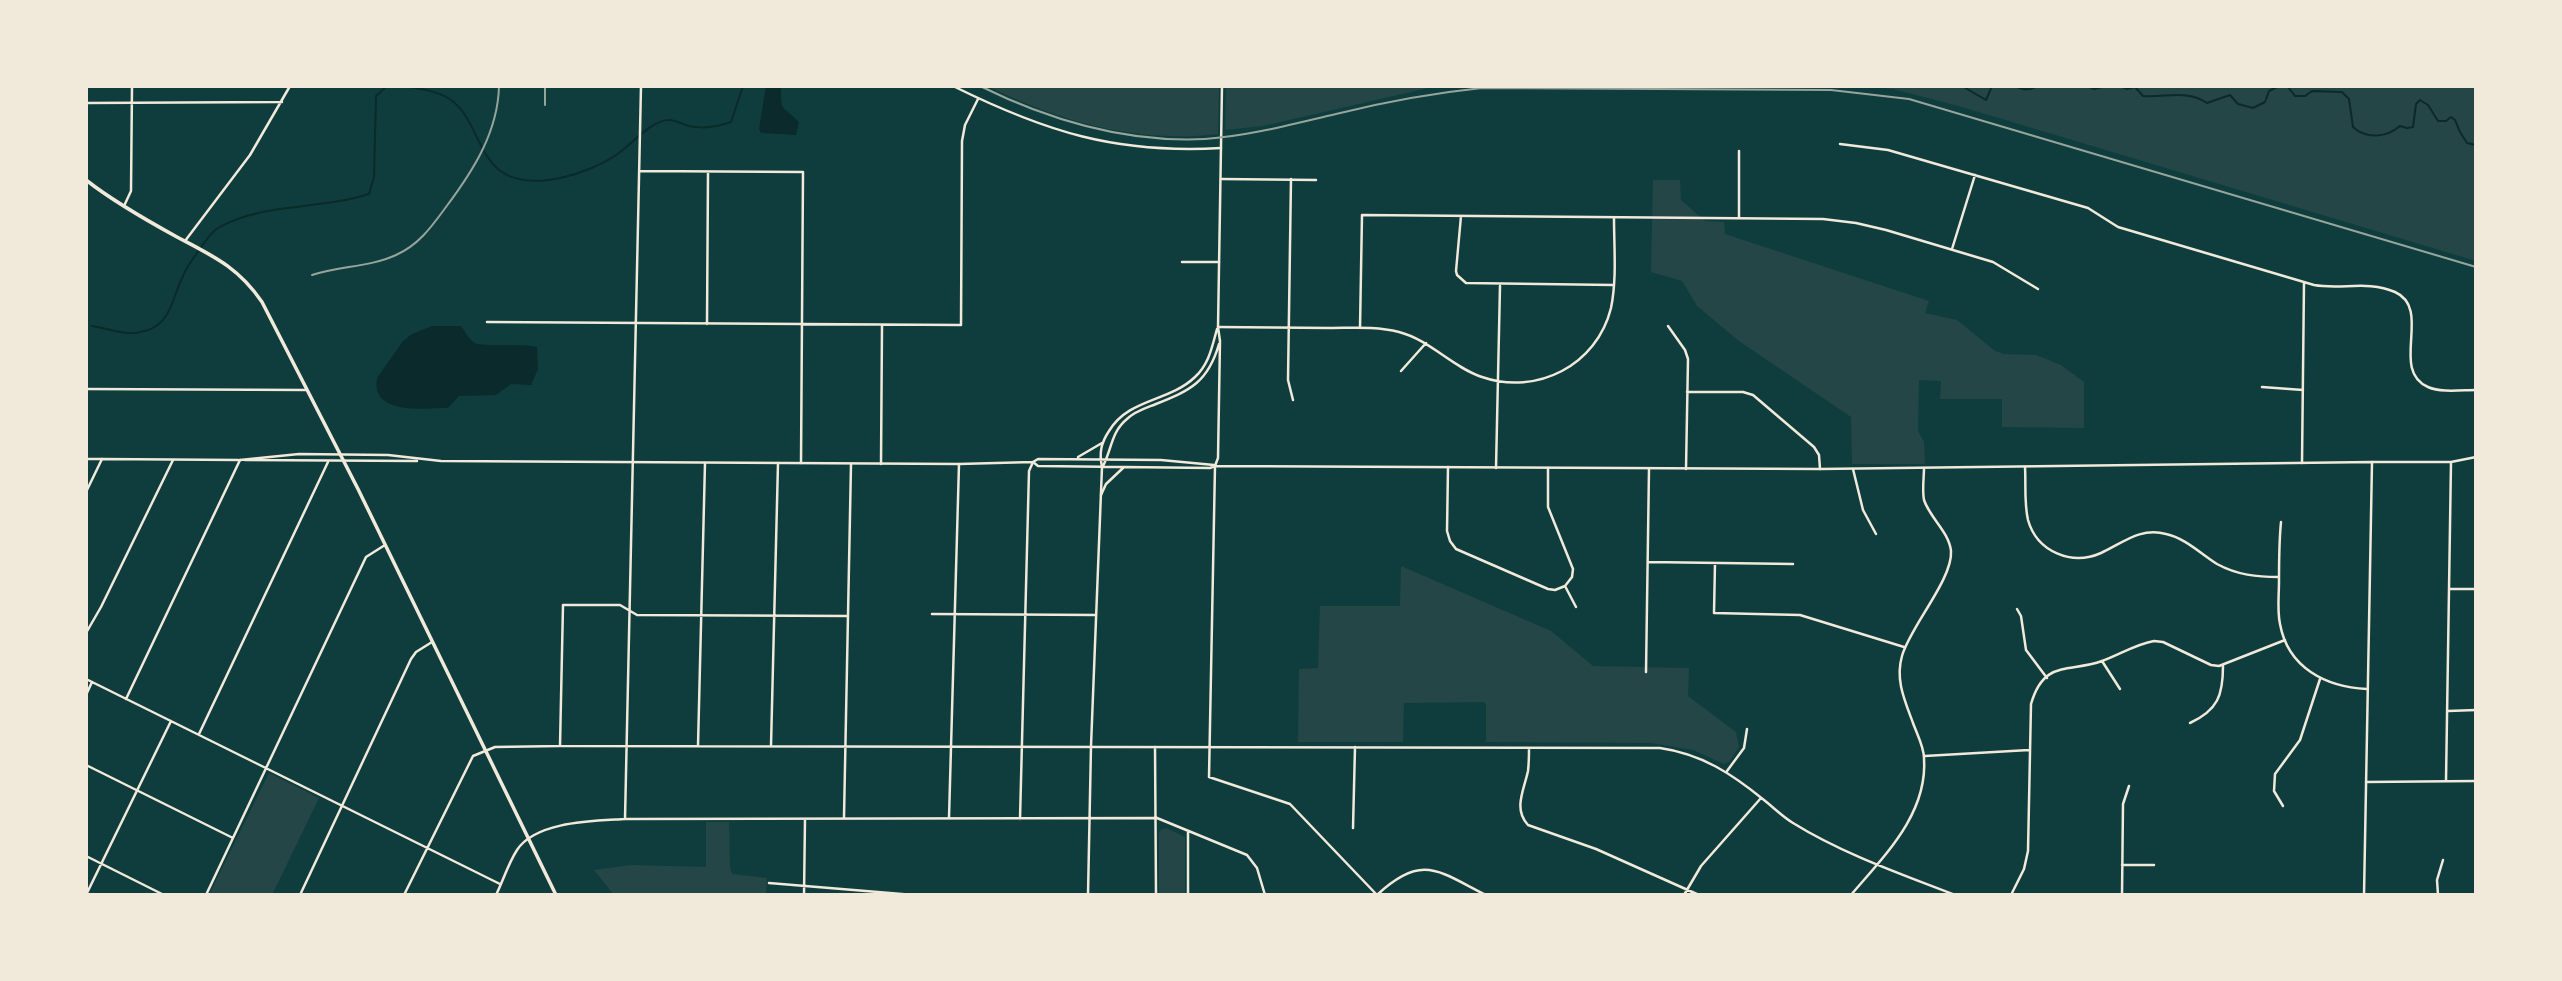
<!DOCTYPE html>
<style>
body{margin:0}
#map{position:relative;width:2562px;height:981px;overflow:hidden;background:#0f3d3e;font-family:Spectral,serif}
canvas{display:block}
.frame{position:absolute;inset:0;border:88px solid #f1e9da;pointer-events:none}
</style>
<div id="map">
<canvas width="2562" height="981"></canvas>
<div class="frame"></div>
</div>
<script>
const g = document.querySelector('canvas').getContext('2d');
g.lineJoin = 'round';
function fillPath(path, color) {
  g.fillStyle = color;
  g.fill(path, 'evenodd');
}
function stroke(path, color, width, dash) {
  g.strokeStyle = color;
  g.lineWidth = width;
  g.lineCap = dash ? 'butt' : 'round';
  g.setLineDash(dash || []);
  g.stroke(path);
}
fillPath(new Path2D(`
 M987 86H1219L1218 134C1137 144 1059 121 987 86Z
 M1226 86H1437L1263 126 1225 130Z
 M1866 86H2476V261L1962 107 1893 89Z
 M1653 180H1680L1681 200 1705 221 1724 222 1725 234 1929 301 1925 313 1957 320 1995 351 2004 354 2036 355 2061 365 2084 382V428L2002 427V399H1940L1941 381 1919 380 1918 431 1924 442 1925 464H1852L1851 417 1739 341 1697 306 1682 281 1651 272Z
 M1401 566 1551 631 1593 666 1689 668 1688 696 1736 732 1739 747 1729 762 1724 764 1693 750 1651 743 1486 742V704L1483 702 1404 703 1403 742H1298L1299 669 1318 668 1320 606H1400Z
 M269 773 319 798 272 895H209Z
 M706 822H729L730 867 732 874 767 878 766 895H614L594 870 631 865 706 867Z
 M1166 828 1185 837V895H1159V833L1161 830Z`), '#244646');
fillPath(new Path2D(`
 M766 86H781C781 115 782 104 799 122L796 135 761 133 759 129Z
 M461 326C465 331 469 340 475 343 481 347 523 343 537 347L538 369 531 385 511 384 496 395 459 396 448 408C426 408 370 416 377 378L403 341 412 334 432 326Z`), '#0a2a2b');
stroke(new Path2D(`
 M405 86C420 89 439 91 451 100 474 116 477 152 499 170 530 194 591 173 619 153 633 143 651 121 668 120 674 119 682 124 689 126 703 129 717 127 731 122L743 86
 M1962 86 1986 100 1992 86
 M2015 86C2023 90 2030 91 2037 86
 M2087 86 2094 89 2107 86
 M2120 86 2127 89 2135 87 2143 96C2166 98 2187 89 2207 103L2230 95 2238 104 2253 108 2265 102 2269 91 2279 86
 M2280 86 2288 87 2295 96H2305L2312 91 2342 92 2349 99 2353 127C2367 140 2387 137 2400 126L2407 128 2413 127 2416 104 2420 100 2428 105 2438 121H2446L2451 117 2455 120 2460 132 2467 143 2476 145
 M92 326C106 328 121 334 135 333 172 329 170 302 183 276 187 266 194 257 200 249 205 242 210 233 218 228 263 202 320 210 369 194L374 177 376 96 387 86`), '#0a2a2b', 2);
stroke(new Path2D(`
 M953 86C1046 132 1116 154 1221 148
 M86 103 282 102
 M1840 144 1888 150 2088 208 2118 227 2314 285C2341 290 2368 280 2395 292 2433 309 2389 370 2428 387 2441 393 2462 390 2476 390
 M1739 151V218
 M639 171 803 172 801 463
 M1221 179 1316 180
 M1291 179 1288 380 1293 400
 M124 206 131 191 132 86
 M1461 216 1456 271 1457 275 1466 283 1613 285
 M185 241 250 155 290 86
 M1952 249 1975 175
 M1182 262H1219
 M487 322 961 325 962 141 965 125 978 99
 M707 324 708 173
 M1668 326 1685 350 1688 359 1686 469
 M1218 327C1255 327 1292 328 1330 328 1352 328 1376 326 1399 332 1430 340 1452 367 1482 377 1537 396 1597 365 1611 308 1617 279 1614 247 1614 218
 M1360 328 1362 215 1823 219 1856 223 1886 230 1993 262 2038 289
 M1401 371 1426 343
 M2262 387 2303 390
 M86 389 306 390
 M1687 392H1743L1753 395 1814 447 1819 455 1820 469
 M86 459H102
 M2372 462H2451L2476 457
 M2302 463 2304 282
 M881 464 882 325
 M1215 466 1209 777 1290 804 1377 895
 M1448 467 1447 531 1450 541 1456 549 1548 589 1555 590 1565 586
 M2025 467C2026 484 2024 503 2028 520 2037 552 2072 566 2101 553 2123 543 2140 527 2166 534 2185 538 2201 554 2217 564 2237 575 2257 577 2279 577
 M1496 468 1500 286
 M1548 468V507L1573 569 1572 577 1565 586
 M1853 469 1863 510 1876 534
 M2281 522C2279 542 2279 562 2279 581 2279 596 2277 610 2280 624 2288 668 2326 687 2367 689
 M1648 562 1793 564
 M1715 563 1714 613 1800 615 1904 647
 M1565 586 1576 607
 M2449 589H2476
 M2017 609 2021 616 2026 650 2047 678
 M932 614 1096 615
 M86 633 101 607 173 460
 M2102 661 2120 689
 M1646 672 1649 469
 M86 679 500 884
 M86 695 92 682
 M126 699 240 460
 M2448 711 2476 710
 M2190 723C2218 710 2223 695 2223 666
 M199 734 328 462
 M560 746 563 605H620L637 615 847 616
 M698 746 705 463
 M771 746 778 463
 M1155 747 1156 895
 M1529 748C1529 755 1529 763 1528 771 1524 790 1513 809 1528 825L1596 849 1699 895
 M1925 756 2029 750
 M86 765 233 838
 M1727 771 1744 748 1747 729
 M2446 781 2451 462
 M2366 782 2476 781
 M2283 806 2274 791 2275 774 2300 740 2320 679
 M844 817 851 464
 M949 818 959 464
 M625 819 641 86
 M1020 819 1029 471 1033 462
 M1353 828 1355 747
 M86 856 164 895
 M2122 865H2154
 M769 883 914 895
 M86 895 171 721
 M206 895 366 557 385 545
 M300 895 411 659 416 652 432 642
 M404 895 473 756 495 747 560 746 1660 748C1702 754 1732 774 1764 800 1774 808 1783 817 1793 823 1843 854 1901 874 1955 895
 M496 895C503 881 508 864 517 850 536 821 594 821 625 819L1157 818 1247 855 1257 868 1265 895
 M804 895 805 819
 M1088 895 1091 746 1102 467
 M1188 895V832
 M1377 895C1422 853 1438 871 1486 895
 M1684 895 1701 866 1761 798
 M1851 895C1884 856 1928 814 1924 758 1924 747 1917 734 1913 723 1905 701 1895 680 1902 656 1910 627 1953 579 1951 551 1949 532 1930 518 1924 500 1922 490 1924 477 1924 468
 M2011 895 2024 869 2028 851 2031 704C2044 659 2069 673 2102 661 2119 655 2136 644 2154 641L2163 642 2211 665 2219 666 2285 640
 M2122 895 2123 804 2129 786
 M2438 895 2437 880 2443 860`), '#f1e9da', 2.5);
stroke(new Path2D(`
 M1078 457 1102 443
 M240 460 299 454 388 455 441 461 959 464 1033 462 1038 459 1161 460 1214 465
 M245 460 417 461
 M1033 462 1038 466 1210 468 1215 466 1820 469 2372 462 2364 895
 M1103 466C1112 449 1111 432 1127 419 1135 411 1146 408 1156 404 1191 390 1208 382 1219 344
 M1215 466 1218 458 1220 341 1218 327 1222 86
 M1102 467C1099 453 1101 443 1109 431 1129 398 1169 402 1195 377 1209 364 1212 347 1217 329
 M86 492 102 459 238 460
 M1101 495 1106 484 1123 468`), '#f1e9da', 2.5);
stroke(new Path2D(`
 M86 180C114 202 146 220 177 237 213 256 238 267 262 302L358 489 556 895`), '#f1e9da', 3.5);
stroke(new Path2D(`
 M545 86V105
 M980 86C1051 121 1125 143 1205 139 1249 136 1293 124 1336 114 1384 102 1433 93 1482 88L1831 90 1909 99 2476 267
 M312 275C340 266 370 267 396 255 419 245 432 226 446 207 473 171 498 132 499 86`), '#97a49c', 2);
</script>
